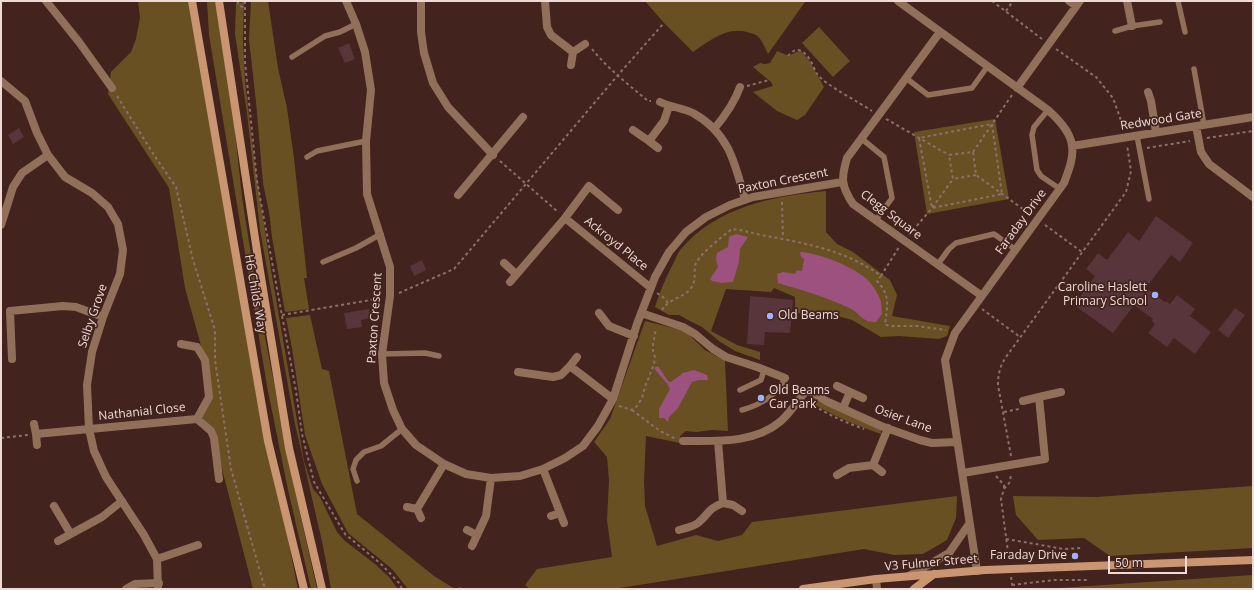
<!DOCTYPE html>
<style>
body{margin:0}
#map{position:relative;width:1254px;height:590px;overflow:hidden;background:#42231d;font-family:"Open Sans",sans-serif}
canvas{display:block}
.frame{position:absolute;inset:0;border:2px solid #efdad5;pointer-events:none}
.scale{position:absolute;left:1108px;top:556px;width:79px;height:18px;box-sizing:border-box;border:2px solid #efdad5;border-top:0;padding-left:5px;font-size:12px;line-height:14px;white-space:nowrap;color:#efdad5;-webkit-text-stroke:3px #42231d;paint-order:stroke}
</style>
<div id="map">
<canvas width="1254" height="590"></canvas>
<div class="frame"></div>
<div class="scale">50 m</div>
</div>
<script>
const g = document.querySelector('canvas').getContext('2d');
g.lineJoin = 'round';
function fillPath(path, color) {
  g.fillStyle = color;
  g.fill(path, 'evenodd');
}
function stroke(path, color, width, dash) {
  g.strokeStyle = color;
  g.lineWidth = width;
  g.lineCap = dash ? 'butt' : 'round';
  g.setLineDash(dash || []);
  g.stroke(path);
}
function write(font, color, halo, rows, align = 'center') {
  g.font = font + ' "Open Sans",sans-serif';
  g.lineWidth = 3.5;
  g.setLineDash([]);
  g.textBaseline = 'middle';
  g.strokeStyle = halo;
  g.fillStyle = color;
  for (const [text, x, y, turn = 0] of rows) {
    g.save();
    g.translate(x, y);
    g.rotate((+turn || 0) * Math.PI / 180);
    g.textAlign = isNaN(turn) ? turn : align;
    if (halo) g.strokeText(text, 0, 0);
    g.fillText(text, 0, 0);
    g.restore();
  }
}
fillPath(new Path2D(`
 M138 1H192L268 441 298 589H253L214 438 197 419 209 397 205 360 185 288 169 188 108 94 111 72 131 52 136 39 140 18Z
 M207 1H217L232 104 242 197 259 306 295 491 317 589H311L288 490 267 386 209 35Z
 M242 1H244L243 41 245 81 254 159 271 270 304 461 313 489 320 497 337 532 345 541 375 564 389 577 398 589H331L323 546 295 424 260 230 247 113 235 34 236 3H242Z
 M251 1H268L278 68 287 108 294 158 307 278H304L309 309 285 312 272 237 269 212 263 183 256 102 249 39Z
 M645 1H804L805 2 768 54C765 48 762 39 756 35 755 34 752 34 750 33 728 25 711 40 693 52L664 23Z
 M819 27 850 61 833 77 802 43Z
 M777 51 789 56 796 52 801 51 809 60 824 87 805 115 797 120 777 111 753 92 773 86 771 82 753 67 760 63 765 64 770 63Z
 M995 119 1009 199 927 214 914 132Z
 M826 191V232L837 244 853 252 890 280 897 295 892 316 950 326 947 336 939 339 899 336 881 337 852 320 834 315 795 313V297L774 288 771 292 726 289 711 331 737 345 760 352V360L735 351 719 341 702 327 690 321 679 315H669L655 307C660 291 666 277 674 262 676 258 678 252 681 249 718 206 774 196 826 191Z
 M310 315 322 369 329 371 357 514 434 576 455 589 460 587 464 589H408L392 569 348 533 322 484 305 435 292 348 286 318Z
 M645 321 685 331 705 350 725 361 728 431 712 430 696 432 686 431 680 436V443L646 436 644 481 645 506 657 546 696 535 718 541 742 535 752 522 957 496 956 518 947 540 923 554 894 555 864 549 614 589H530L525 585 537 569 612 557 607 520 609 480 607 457 594 442 610 419Z
 M812 395 881 430V434C855 425 830 415 808 400Z
 M1253 486V548L1110 556 1084 538 1038 540 1016 515 1013 496 1096 497Z
 M1253 575V589H1044Z`), '#695022');
fillPath(new Path2D(`
 M736 234 748 237 740 249 739 262 733 282 721 283 712 281 710 279 718 267 716 259 717 253 728 247 729 237Z
 M800 252C819 253 848 265 863 276 870 281 877 291 880 299 882 303 881 309 882 314L876 322C860 322 861 313 849 308 826 297 802 290 778 283L777 274 783 272 795 274 797 270 802 271 804 259 801 257Z
 M658 366 668 381 671 382 683 373 694 370 707 375 708 380H699L692 382 678 408 669 417 668 422 664 418H659V409L670 389 668 385 654 368Z`), '#9d517f');
fillPath(new Path2D(`
 M349 43 355 59 345 63 338 48Z
 M19 128 24 137 13 144 8 135Z
 M1156 216 1193 243 1180 262 1171 255 1146 288 1165 302 1166 301 1170 304 1177 295 1195 309 1190 316 1211 332 1195 354 1174 338 1167 347 1148 333 1155 324 1152 321 1153 319 1134 305 1113 333 1074 305 1095 276 1086 269 1098 253 1107 260 1128 232 1139 241Z
 M422 260 426 270 414 276 410 266Z
 M750 296 793 300 790 333 765 332 764 345 747 344Z
 M1235 308 1245 315 1228 338 1218 330Z
 M369 309 370 318 361 320 362 327 347 329 344 313Z`), '#57353b');
stroke(new Path2D(`
 M237 1 240 6 245 8
 M245 1V62L257 181 296 391 302 434 314 482 345 534 381 564 399 583 402 589
 M992 1 1042 39
 M1006 11 1013 1
 M592 49C608 69 629 85 648 101H651
 M1056 49 1096 77 1113 98 1124 129
 M788 56C791 52 796 48 801 51 810 55 813 67 817 74 825 85 859 102 872 111
 M747 86 769 80
 M117 96 154 155 176 187 193 260 215 330V360L231 469 265 589
 M886 119 949 155
 M992 124 1002 194 932 208 919 138Z
 M1207 138 1253 131
 M1147 148 1190 141
 M973 152 1012 95
 M500 161 558 212
 M976 175 953 179 949 155 973 152 976 175 1031 215
 M782 202 783 238
 M1045 225 1082 252
 M909 235 932 208 953 179
 M881 276 899 247
 M399 293 454 269 618 75 664 23
 M657 293 663 297 668 303
 M982 309 1020 337
 M662 310C669 298 684 298 691 288 697 281 693 271 696 263 700 254 724 235 732 229 744 230 754 234 766 236 805 243 848 251 881 276L877 281C891 296 887 306 885 325L892 326H916L946 330
 M282 315 382 298
 M809 402C826 414 844 422 864 429
 M619 406 632 410 637 406 642 398 645 387 654 364 655 357 653 351V345L656 328
 M632 410 660 431 676 439
 M1004 412 1019 409
 M1 438 28 435
 M1011 456 998 385C998 374 1000 366 1006 357L1126 192 1131 171 1127 145
 M996 476 1004 485V489
 M1006 539 1064 549 1081 548
 M1009 560 1001 499 1004 489 1010 482 1011 474
 M1011 577 1013 589
 M1012 585 1054 580H1087`), '#8b706b', 2, [3, 3]);
stroke(new Path2D(`
 M1178 1 1185 32
 M1115 31 1132 26 1160 22
 M292 57 325 36 340 32 356 24
 M1194 69 1204 125
 M906 78 928 95 972 88 987 67
 M1048 110 1034 127 1032 135 1037 170 1041 176 1060 189
 M1137 136 1149 199
 M862 139 884 157 892 198 876 220
 M307 157 317 151 366 141
 M323 262 356 248 381 234
 M938 264 949 249 956 243 994 234 1016 250
 M382 354 425 353 439 356
 M740 390 761 380 764 370
 M742 410C760 405 777 396 785 378
 M357 481 353 469 356 460 364 452 381 446 402 429`), '#91705a', 5.5);
stroke(new Path2D(`
 M46 1 79 42 112 88
 M346 1 356 24 365 52 371 90 366 141 367 194 390 267V296L382 354 384 383 393 410 402 429 416 445 444 464 466 474 491 478 520 476 543 469 565 458 583 446 598 426 613 399 637 324 655 277 669 252 686 232 706 217 730 205 753 197 842 182
 M421 1V32L424 53 433 83 448 107 493 155
 M545 1 547 27 551 35 573 52 585 44
 M898 1 1048 110C1058 119 1071 132 1072 146 1074 158 1068 172 1064 183L955 333 945 360 977 571
 M1069 1 1076 6
 M1127 1 1132 26
 M940 32 847 158C841 178 841 186 853 204L982 296
 M571 65 573 52
 M1 81 25 101 37 133 48 155 65 177 92 193 108 207 118 224 123 250 120 274 103 317 92 352 87 385 89 429 94 451 106 477 144 535 157 559 158 589
 M1017 88 1080 1
 M1148 92 1151 101 1156 132
 M660 102C670 107 683 108 693 113 729 133 735 163 745 200
 M1196 126 1201 152 1209 164 1253 197
 M714 129C725 116 734 104 740 87
 M633 130 649 141 664 121 669 106
 M649 141 658 148
 M1072 146 1253 117
 M458 195 523 117
 M565 218 651 288
 M1 225 13 187 22 173 48 155
 M504 263 516 274
 M510 282 565 218 589 186 618 210
 M599 313 609 326 634 336
 M641 313 683 327 695 334 713 349 726 357 757 367 785 378
 M12 359 10 311 63 306 76 307 103 317
 M570 366 577 357
 M518 372 553 377 561 375 570 366 613 399
 M837 386 850 392
 M1023 401 1039 397
 M843 408 850 392 863 398
 M197 419 211 431 214 438 219 479
 M34 424 36 434 197 419 209 397 205 360 197 347 181 344
 M36 434 37 445
 M683 441C716 441 754 444 781 421 790 413 797 402 805 392H812L826 401 881 426 920 440 932 443 957 442
 M873 465 882 472
 M543 469 564 523
 M963 473 1045 459 1039 397 1061 392
 M837 475 849 468 873 465 888 428
 M723 503 733 505 742 511
 M54 506 70 533
 M407 507 417 509
 M551 516 560 513
 M421 518 417 509 444 464
 M467 530 477 535
 M679 530C686 528 692 527 698 523 709 514 707 509 723 503L718 441
 M58 541 102 517 122 501
 M472 546 486 516 491 478
 M157 559 198 545
 M909 576 949 553 969 524
 M876 579 877 589
 M126 589 135 584 159 583`), '#91705a', 8);
stroke(new Path2D(`
 M192 1 268 441 304 589
 M219 1 260 271 289 448 322 589
 M803 589 876 579 985 570 1253 560
 M914 589 934 574`), '#c99671', 8);
for (const [x, y, r, color] of [
 [1155,295,4,"#a0b3fd"],
 [770,316,4,"#a0b3fd"],
 [761,398,4,"#a0b3fd"],
 [1075,556,4,"#a0b3fd"]
]) {
  const dot = new Path2D();
  dot.arc(x, y, r, 0, 2 * Math.PI);
  g.fillStyle = color;
  g.fill(dot);
  stroke(dot, '#42231d', 1.5);
}
write('12px', '#efdad5', '#42231d', [
 ["Redwood Gate",1161,120,-9],
 ["Paxton Crescent",783,181,-11],
 ["Clegg Square",891,215,37],
 ["Faraday Drive",1021,222,-54],
 ["Ackroyd Place",616,244,39],
 ["H6 Childs Way",255,294,80],
 ["Selby Grove",93,316,-71],
 ["Paxton Crescent",375,318,-86],
 ["Nathanial Close",142,412,-6],
 ["Osier Lane",903,419,20],
 ["V3 Fulmer Street",931,563,-5]
]);
write('12px', '#efdad5', '#42231d', [
 ["Caroline Haslett",1147,288],
 ["Primary School",1147,302],
 ["Old Beams",778,316,"left"],
 ["Old Beams",769,391,"left"],
 ["Car Park",769,405,"left"],
 ["Faraday Drive",1067,556]
], 'right');
</script>
